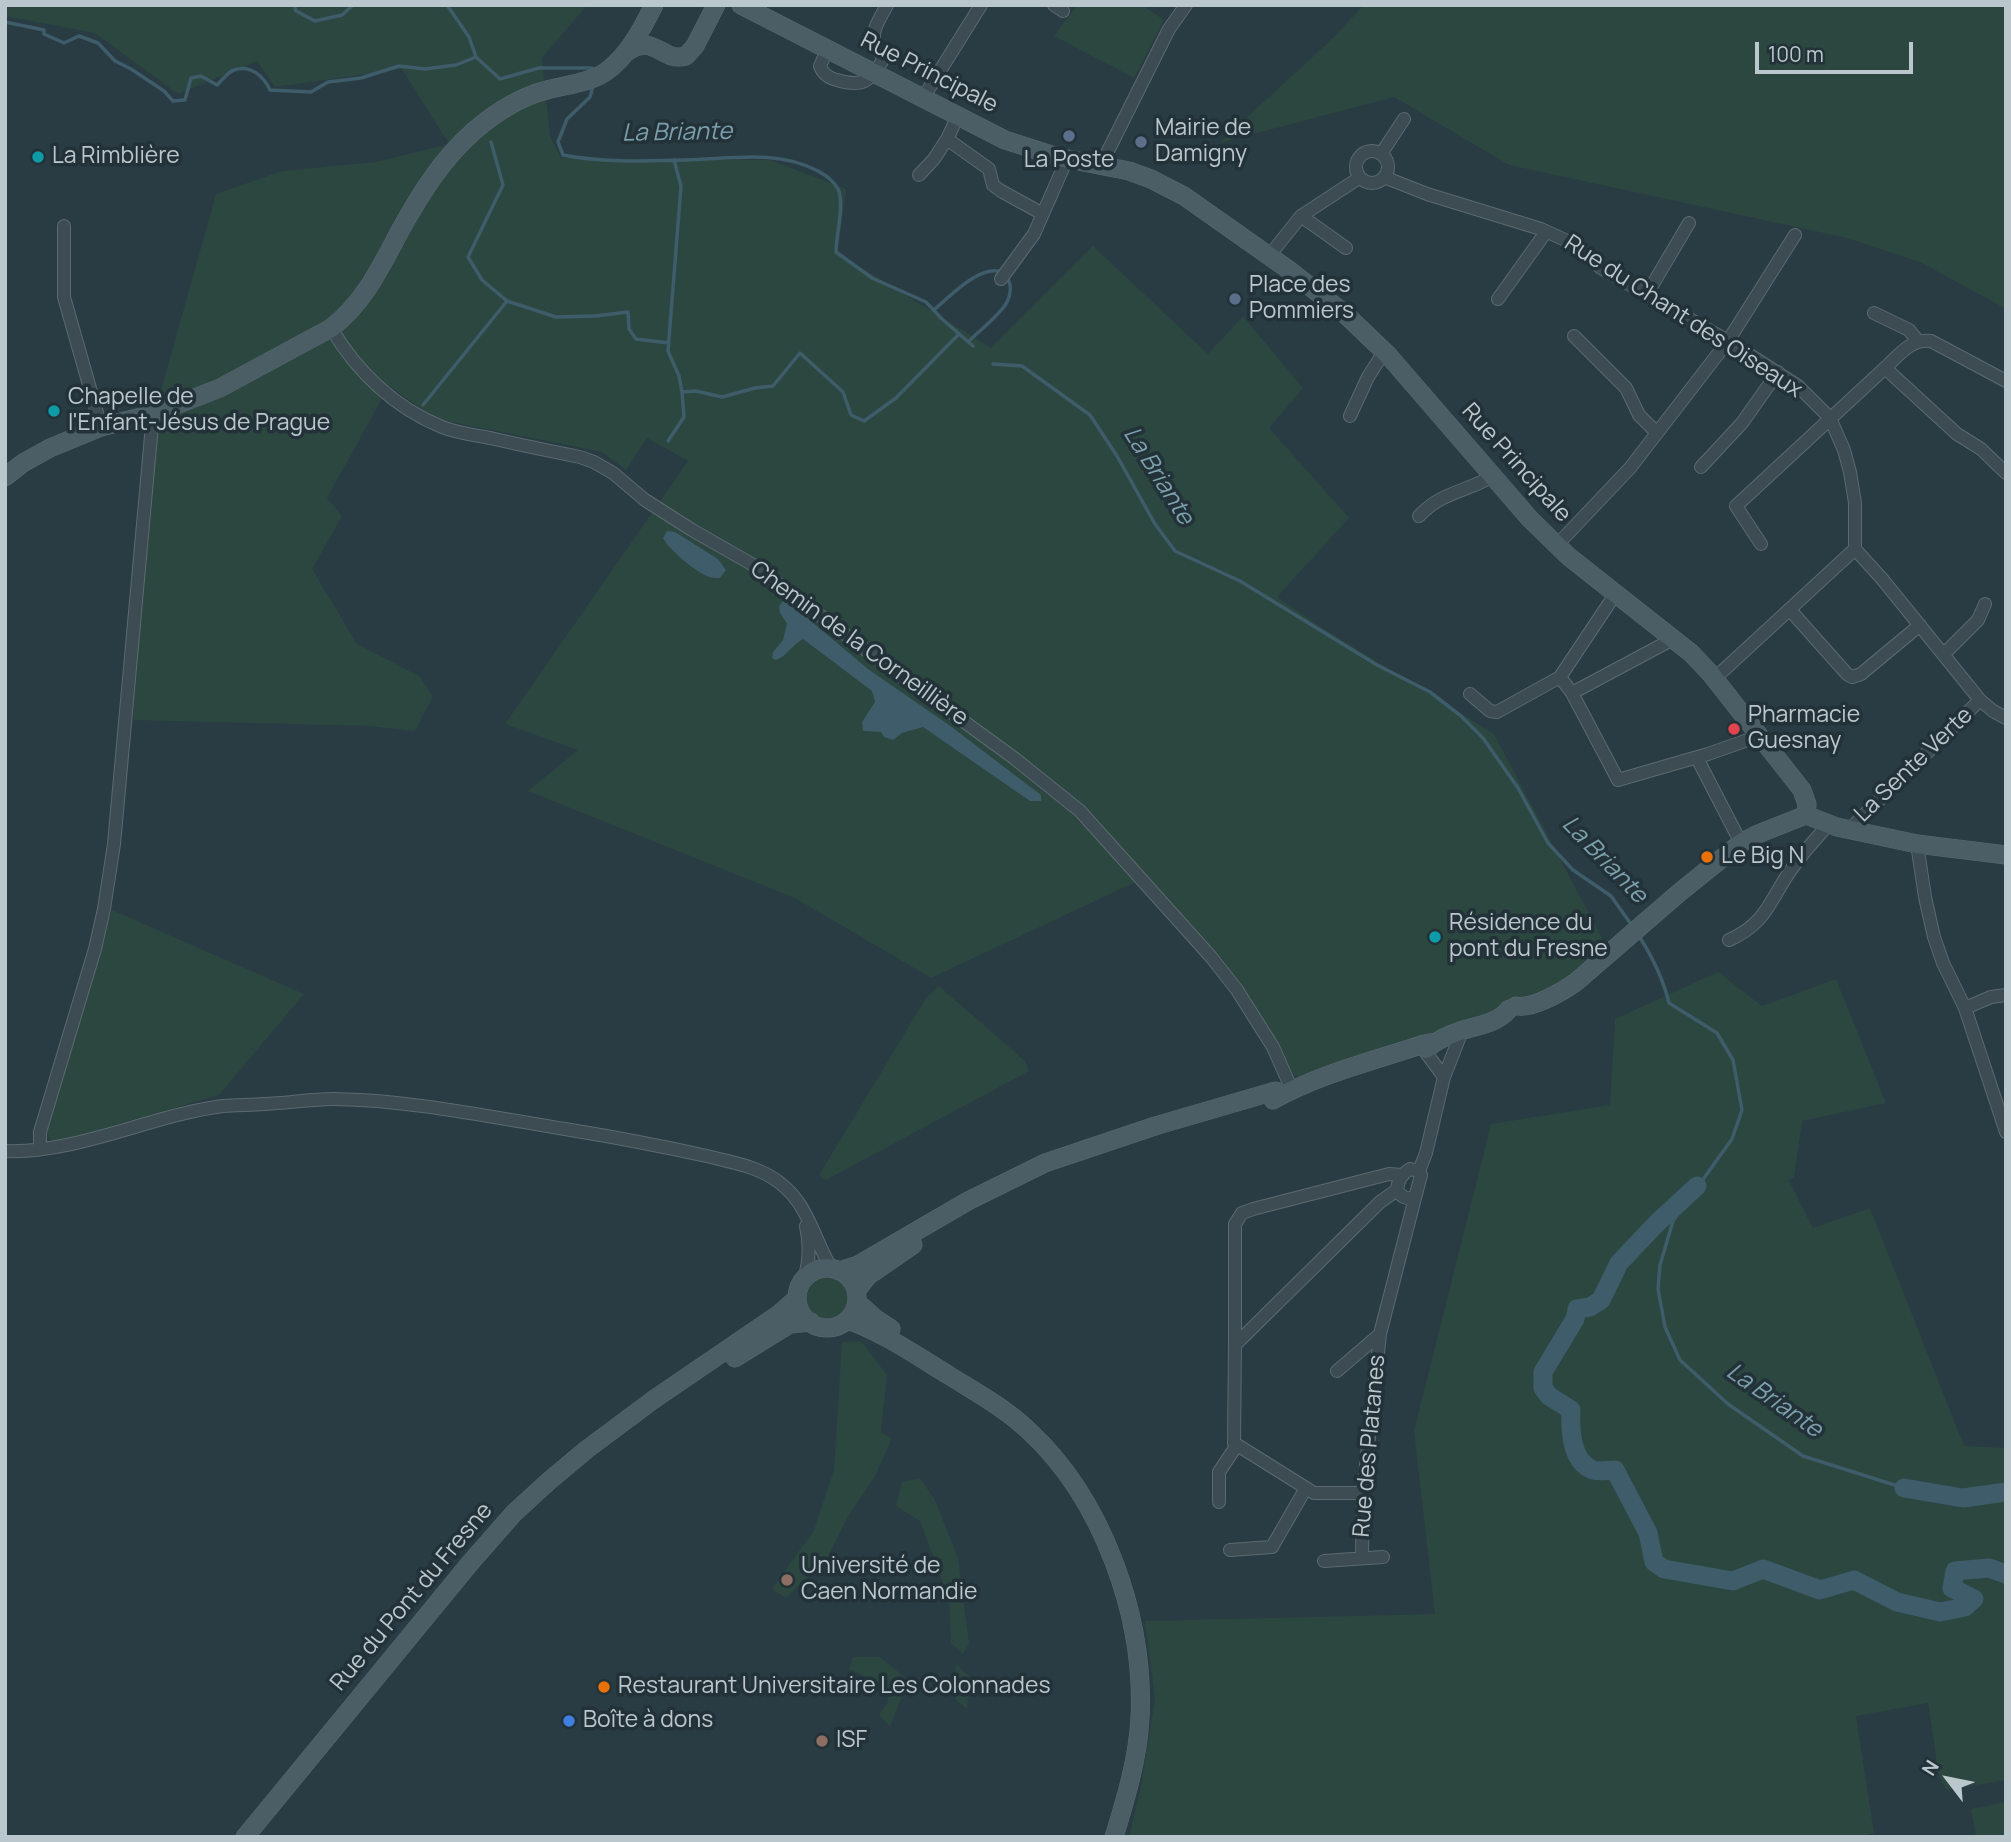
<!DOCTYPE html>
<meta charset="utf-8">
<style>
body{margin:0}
#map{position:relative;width:2011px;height:1842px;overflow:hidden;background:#293c43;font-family:Manrope,sans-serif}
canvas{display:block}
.frame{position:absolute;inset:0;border:7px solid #bac7cc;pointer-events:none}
.north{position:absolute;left:1913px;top:1744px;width:70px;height:70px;-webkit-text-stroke:5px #223238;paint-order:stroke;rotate:302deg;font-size:19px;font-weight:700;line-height:28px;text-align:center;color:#bac7cc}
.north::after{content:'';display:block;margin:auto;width:24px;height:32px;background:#bac7cc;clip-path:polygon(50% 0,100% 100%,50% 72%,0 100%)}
.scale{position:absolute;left:1755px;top:42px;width:158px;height:32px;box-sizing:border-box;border:4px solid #bac7cc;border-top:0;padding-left:9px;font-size:21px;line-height:24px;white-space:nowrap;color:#bac7cc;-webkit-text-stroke:5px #223238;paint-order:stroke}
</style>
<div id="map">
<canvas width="2011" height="1842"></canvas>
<div class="frame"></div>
<div class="north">N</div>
<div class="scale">100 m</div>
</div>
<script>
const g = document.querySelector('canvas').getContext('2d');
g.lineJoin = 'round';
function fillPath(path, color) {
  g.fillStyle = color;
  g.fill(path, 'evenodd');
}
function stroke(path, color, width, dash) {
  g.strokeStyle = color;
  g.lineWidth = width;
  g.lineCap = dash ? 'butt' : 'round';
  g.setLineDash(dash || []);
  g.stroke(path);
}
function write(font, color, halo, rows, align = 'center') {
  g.font = font + ' Manrope,sans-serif';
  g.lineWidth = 7;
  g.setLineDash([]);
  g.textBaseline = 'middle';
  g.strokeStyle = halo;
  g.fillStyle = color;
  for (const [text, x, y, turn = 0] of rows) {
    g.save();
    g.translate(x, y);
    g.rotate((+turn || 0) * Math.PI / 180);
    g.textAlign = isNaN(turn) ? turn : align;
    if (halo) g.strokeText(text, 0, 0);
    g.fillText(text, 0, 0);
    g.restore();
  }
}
fillPath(new Path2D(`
 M5 5H587L542 58 550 136 561 158 770 160 846 189 838 253 991 348 1093 246 1208 354 1243 316 1303 388 1269 428 1349 518 1277 597 1324 629 1494 734 1610 953 1553 990 1396 1049 1304 1080 1294 1075 1287 1065 1240 983 1220 956 1180 913 1144 878 931 978 795 898 528 791 578 750 505 724 688 461 647 438 626 470 602 452 436 419 389 386 327 498 342 516 312 569 357 644 419 676 433 696 415 731 367 726 133 720 144 424 160 394 216 194 282 171 376 162 449 144 402 69 275 87 257 61 178 94 95 33 5 16Z
 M1077 5H1142L1164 20 1134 78 1054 36Z
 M1364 5H2006V309L1920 262 1847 238 1509 165 1394 97 1219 143 1331 40Z
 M112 910 304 994 219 1095 84 1134 58 1140H51L47 1134 48 1125Z
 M1718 972 1762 1006 1836 979 1886 1103 1802 1121 1794 1177 1789 1181 1813 1228 1870 1208 1964 1446 2006 1448V1780L1946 1790 1939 1777 1928 1703 1856 1716 1874 1833 1857 1837H1129L1141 1786 1155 1698 1145 1621 1435 1614 1414 1431 1491 1124 1610 1105 1615 1019Z
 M939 986 1025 1061 1029 1071 826 1180 819 1175 926 998Z
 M804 1297a23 23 0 1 1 46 0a23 23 0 1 1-46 0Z
 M861 1341 887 1375 881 1432 892 1439 875 1476 847 1518 826 1560 786 1598 772 1589 814 1530 834 1470 842 1342Z
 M920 1478 935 1500 958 1558 969 1643 963 1654 951 1643 949 1599 920 1521 896 1506 902 1482Z
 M853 1657H880L908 1680 890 1727 879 1715 888 1702V1687L849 1669Z
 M956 1664 970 1677 967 1709 956 1700 954 1682Z
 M2006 1802V1837H1976L1971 1809Z`), '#2c4640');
fillPath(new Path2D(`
 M667 531 675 532 718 559 726 570 720 578C717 578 712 578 709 577 696 572 669 550 663 538Z
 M783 601 793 606 868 669 949 725 1041 795V801H1030L923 727 902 733 893 740 884 737 881 732 863 731 862 722 875 702 872 691 803 639C792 645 787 656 776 660L772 658 773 652 783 640 787 624 780 613 779 606Z`), '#3e5c69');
stroke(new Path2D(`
 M294 5 296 11 315 21 342 15 353 5
 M447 5 469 37 476 57 500 79 539 68H592V71
 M5 22 44 30V34L64 43 79 36 98 43 115 61 131 69 164 91 173 101 185 100 191 78 201 76 217 85C222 80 228 72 234 70 251 64 264 77 270 90L311 92 328 82 361 78 399 66 425 69 456 65 476 57
 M593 86 590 97 567 119 558 142 563 155C603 163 646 161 686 160 730 159 777 149 818 171 826 176 833 180 838 189 845 204 836 234 836 252L872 278 926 302 942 319 973 346
 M491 142 503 185 468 257 482 280 507 301 556 317 595 316 628 312 629 329 636 339 669 343
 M674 160 681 186 668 351 679 376 682 392
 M934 310C948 298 988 256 1006 276 1012 284 1011 294 1007 302 1001 314 980 330 969 341
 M993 364 1022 366 1090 415 1117 456 1155 524 1175 551 1240 581 1377 665 1430 692 1461 716 1483 738 1518 788 1548 843 1573 870 1611 896 1633 927
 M423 405 507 301
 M668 441 684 417 682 392 696 391 722 397 755 388 773 386 800 353 843 392 851 415 864 421 896 398 959 334
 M1639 936C1653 958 1663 978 1669 1003L1717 1033 1733 1060 1742 1110 1732 1139 1673 1221 1660 1265 1658 1289 1665 1327 1680 1360 1728 1404 1803 1456 1904 1488`), '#3e5c69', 3.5);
stroke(new Path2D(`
 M1697 1186 1657 1223 1619 1263 1601 1300 1590 1307 1577 1309 1575 1319 1543 1372V1388L1549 1396 1571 1410C1570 1429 1571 1462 1593 1470 1599 1472 1608 1470 1615 1470L1648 1533 1654 1562 1664 1569 1733 1581 1763 1569 1820 1590 1854 1580 1897 1602 1940 1612 1965 1607 1974 1599 1952 1588 1955 1571 1989 1568 2006 1574
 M1904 1488 1963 1498 2006 1492`), '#3e5c69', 19);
const street = new Path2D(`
 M1054 5 1063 11
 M828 48 820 66C823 74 828 78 837 80 863 88 871 81 884 58 866 36 875 28 887 5
 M923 98 981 5
 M958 116 947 139 989 169 993 185 1001 191 1043 214
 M1356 167a16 16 0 1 1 32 0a16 16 0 1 1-32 0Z
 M1381 154 1404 119
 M1101 165 1169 29 1186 5
 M919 175 934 159 947 139
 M1384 177 1427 194 1541 229 1576 245 1601 268 1728 341 1798 386 1830 418 1844 450 1850 472 1855 503V549L1883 580 1980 700 1993 711 2006 718
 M1301 216 1346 248
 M64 226V297L101 427
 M1269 256 1301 216 1359 178
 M1001 279 1034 234 1067 159
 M1647 294 1689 223
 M1498 299 1546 232
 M1874 313 1909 330 1918 341
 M331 328C357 372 395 408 442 427 457 433 474 435 490 438 520 445 550 451 580 457L594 462 613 473 645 500 692 530 755 566 863 648 1014 758 1080 811 1212 958 1237 990 1273 1047 1292 1090
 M1574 336 1626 388 1639 415 1657 433
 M1885 368C1898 356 1911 338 1931 341L2006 381
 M1350 416 1368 377 1384 352
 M1701 467 1742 423 1778 372
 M1419 516C1441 492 1466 492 1493 476
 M1761 544 1736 506 1885 368 1957 434 1981 449 2006 473
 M1557 545 1630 468 1728 341 1795 235
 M1616 593 1560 677 1572 693 1618 780 1708 754 1759 736
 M1790 610 1847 674 1852 677 1861 674 1920 625
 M1944 654 1978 620 1985 604
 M1714 679 1855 549
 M1572 693 1673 639
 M1470 694 1490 711 1497 712 1560 677
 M1697 758 1741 843
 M1849 830 1980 700
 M1917 844 1925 897 1934 937 1943 963 1965 1008 2006 1132
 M1729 940C1768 923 1770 898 1793 867 1803 852 1816 839 1828 825
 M1965 1008 1991 997 2006 995
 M1424 1050 1444 1077
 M40 1149V1132L95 949 104 909 114 844 153 414
 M5 1151C76 1154 152 1115 223 1106 237 1105 251 1105 265 1104 288 1103 311 1099 334 1099 410 1100 490 1117 565 1129 614 1137 662 1146 711 1157 734 1163 760 1167 780 1183 808 1204 814 1239 831 1268
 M1419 1171 1410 1169C1401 1175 1398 1180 1397 1190 1402 1198 1406 1199 1415 1198L1421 1175 1419 1171 1426 1153 1444 1077 1462 1031
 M804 1279C810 1261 810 1245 806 1226
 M1235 1345V1224L1242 1213 1253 1209 1389 1174 1402 1175
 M1337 1371 1380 1334
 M1363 1493H1314L1234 1443 1235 1345 1380 1202 1397 1190
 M1219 1502V1472L1237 1445
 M1230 1550 1272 1547 1306 1488
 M1362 1558 1363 1493 1380 1334 1415 1198
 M1324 1561 1383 1557`);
const secondary = new Path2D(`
 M741 5 1005 140 1058 157 1129 171 1151 179 1184 196 1289 270 1345 314 1388 355 1530 519 1568 556 1691 653 1710 673 1802 790 1807 804 1806 815
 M625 53C655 31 660 63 686 56L695 46 716 5
 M5 477 23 463 50 448 101 427 153 414 220 388 331 328C365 302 381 266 401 229 421 193 443 158 474 131 496 112 519 97 547 90 565 85 588 83 604 73 627 58 642 29 654 5
 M1806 815 1837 827 1917 844 2006 855
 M1516 1006C1533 1009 1562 992 1576 982L1680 892 1741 843 1758 834 1806 815
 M1426 1049C1436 1041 1448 1035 1460 1031 1476 1026 1499 1023 1509 1009
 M1273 1100C1319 1074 1373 1061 1424 1044L1435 1042
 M797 1298a30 30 0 1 1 60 0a30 30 0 1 1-60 0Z
 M839 1271 858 1265 968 1201 1045 1163 1155 1126 1275 1091 1282 1093
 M856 1291 868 1276 913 1245
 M857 1302 876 1319 891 1329
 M848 1320C884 1333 917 1356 950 1376 977 1393 1005 1408 1028 1430 1103 1499 1145 1617 1140 1718 1138 1758 1126 1798 1114 1837
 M735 1358 790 1324 811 1322
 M245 1837 471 1562 514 1513 549 1481 586 1450 653 1400 779 1314 797 1298`);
stroke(street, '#5b6a70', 14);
stroke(secondary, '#5b6a70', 19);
stroke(street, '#3d4c52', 12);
stroke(secondary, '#4b5d65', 18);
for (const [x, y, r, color] of [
 [1069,136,7,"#5c6f8a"],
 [1141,142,7,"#5c6f8a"],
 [38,157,7,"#0f9aa8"],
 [1235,299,7,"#5c6f8a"],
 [54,411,7,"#0f9aa8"],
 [1734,729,7,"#e0444e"],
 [1707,857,7,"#e8710a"],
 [1435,937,7,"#0f9aa8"],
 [787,1580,7,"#8d6e63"],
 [604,1687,7,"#e8710a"],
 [569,1721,7,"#3f7fe0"],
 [822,1741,7,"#8d6e63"]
]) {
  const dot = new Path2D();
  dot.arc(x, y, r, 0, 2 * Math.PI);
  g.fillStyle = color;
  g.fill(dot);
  stroke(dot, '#223238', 2.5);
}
write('23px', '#bac7cc', '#223238', [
 ["Rue Principale",929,73,27],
 ["Rue du Chant des Oiseaux",1683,317,33],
 ["Rue Principale",1516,463,48],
 ["Chemin de la Corneillière",859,644,36],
 ["La Sente Verte",1914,765,-44],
 ["Rue des Platanes",1370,1446,-85],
 ["Rue du Pont du Fresne",412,1597,-50]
]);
write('23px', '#bac7cc', '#223238', [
 ["Mairie de",1155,129],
 ["Damigny",1155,155],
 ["La Rimblière",52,157],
 ["La Poste",1069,161,"center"],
 ["Place des",1249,286],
 ["Pommiers",1249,312],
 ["Chapelle de",68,398],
 ["l'Enfant-Jésus de Prague",68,424],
 ["Pharmacie",1748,716],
 ["Guesnay",1748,742],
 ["Le Big N",1721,857],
 ["Résidence du",1449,924],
 ["pont du Fresne",1449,950],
 ["Université de",801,1567],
 ["Caen Normandie",801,1593],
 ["Restaurant Universitaire Les Colonnades",618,1687],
 ["Boîte à dons",583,1721],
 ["ISF",836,1741]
], 'left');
write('italic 24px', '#7da0ad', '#223238', [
 ["La Briante",677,133,-1],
 ["La Briante",1158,476,58],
 ["La Briante",1604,860,46],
 ["La Briante",1774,1401,35]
]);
</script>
